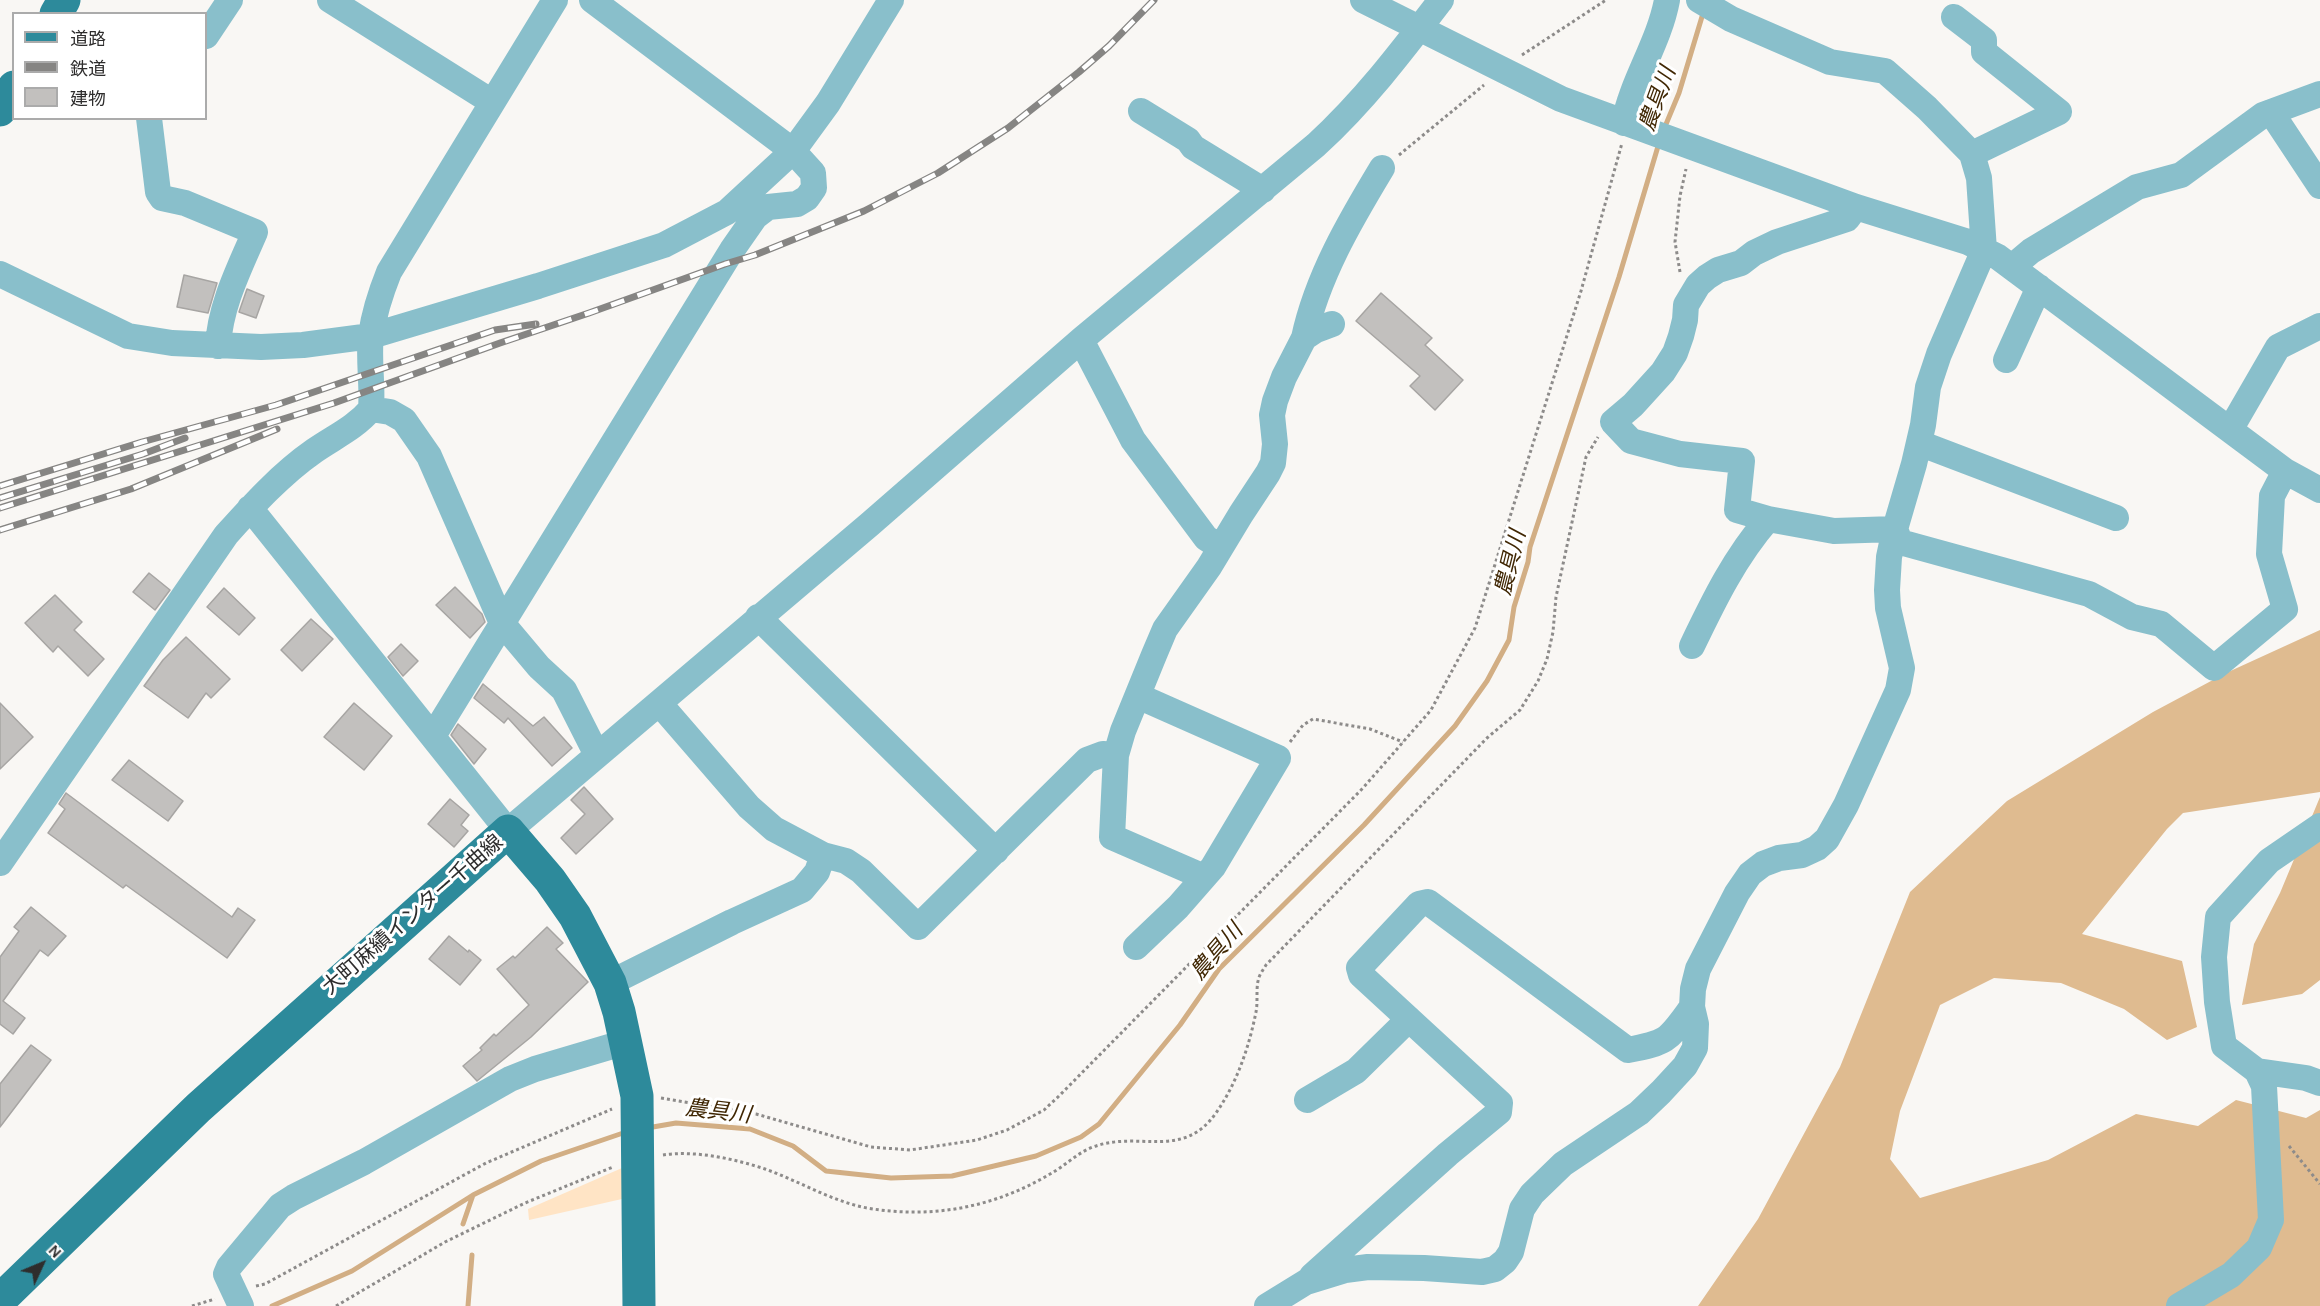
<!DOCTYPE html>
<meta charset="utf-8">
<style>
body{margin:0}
#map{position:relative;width:2320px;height:1306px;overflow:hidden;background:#f9f7f4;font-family:Karla,"Noto Sans JP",sans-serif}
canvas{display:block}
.legend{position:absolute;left:12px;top:12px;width:195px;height:108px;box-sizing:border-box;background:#fff;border:2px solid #ababab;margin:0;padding:8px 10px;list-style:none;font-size:18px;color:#2e2d2d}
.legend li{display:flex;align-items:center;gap:12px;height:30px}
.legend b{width:30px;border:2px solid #ababab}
.north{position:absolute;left:12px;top:1234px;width:60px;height:60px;-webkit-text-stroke:4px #fff;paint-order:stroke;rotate:46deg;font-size:16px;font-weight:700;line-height:24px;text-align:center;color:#2e2d2d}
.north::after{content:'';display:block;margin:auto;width:21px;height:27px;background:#2e2d2d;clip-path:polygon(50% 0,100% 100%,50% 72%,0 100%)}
</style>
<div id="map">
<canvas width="2320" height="1306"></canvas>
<ul class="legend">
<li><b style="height:8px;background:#2d8a9b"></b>道路</li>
<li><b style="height:8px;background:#868583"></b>鉄道</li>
<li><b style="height:16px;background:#c2c0be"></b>建物</li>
</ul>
<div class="north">N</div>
</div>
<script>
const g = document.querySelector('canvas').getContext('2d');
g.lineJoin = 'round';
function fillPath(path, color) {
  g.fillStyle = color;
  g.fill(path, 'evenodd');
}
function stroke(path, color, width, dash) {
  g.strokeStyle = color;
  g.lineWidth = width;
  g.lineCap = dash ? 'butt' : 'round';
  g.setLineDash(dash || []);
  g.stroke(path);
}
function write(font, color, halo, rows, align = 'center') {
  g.font = font + ' Karla,"Noto Sans JP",sans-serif';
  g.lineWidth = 6;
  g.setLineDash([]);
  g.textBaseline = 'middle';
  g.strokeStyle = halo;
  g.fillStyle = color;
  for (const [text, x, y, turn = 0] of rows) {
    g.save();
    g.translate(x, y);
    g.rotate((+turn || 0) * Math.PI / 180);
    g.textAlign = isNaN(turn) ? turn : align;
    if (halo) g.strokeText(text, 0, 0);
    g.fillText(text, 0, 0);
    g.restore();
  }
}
fillPath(new Path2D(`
 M622 1168V1199L529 1220 528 1209Z`), '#ffe4c5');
fillPath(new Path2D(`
 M2320 630V792L2183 813 2167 829 2082 934 2182 961 2197 1027 2167 1040 2124 1009 2061 983 1994 978 1940 1005 1900 1111 1890 1159 1920 1198 2048 1160 2136 1114 2198 1126 2236 1100 2306 1118 2320 1110V1306H1698L1758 1219 1840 1067 1910 892 2007 801 2153 712 2226 673Z
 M2320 797V980L2302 994 2242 1005 2254 944 2280 893Z`), '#dfbb90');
stroke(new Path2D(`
 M1664 129 1679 93 1704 10
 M647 1128 676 1123 750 1129 793 1146 826 1171 891 1178 952 1176 1036 1156 1081 1137 1099 1124 1180 1025 1219 969 1364 825 1455 726 1487 681 1509 640 1514 607 1528 562 1530 547 1619 277 1659 143
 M463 1224 473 1195
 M272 1306 352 1271 473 1195 541 1161 626 1132
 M468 1306 472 1255`), '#d2ae84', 5);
const building = new Path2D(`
 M184 275 217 283 208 313 177 307Z
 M247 289 264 296 256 318 239 312Z
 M1381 293 1432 338 1425 345 1463 380 1435 410 1410 386 1420 376 1356 321Z
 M149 573 170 590 155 610 133 592Z
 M455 587 482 614 485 622 470 638 436 605Z
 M224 588 255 618 239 635 207 607Z
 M55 595 82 622 74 630 104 659 88 676 58 646 53 652 25 623Z
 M311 619 333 639 302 671 281 650Z
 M186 637 230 679 211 698 206 693 188 718 144 686 163 660Z
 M401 644 418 661 403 676 388 657Z
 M483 684 533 726 544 717 572 748 552 766 508 718 504 723 474 698Z
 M0 703 33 737 0 769Z
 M354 703 392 736 364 770 324 737Z
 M458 724 486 749 474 764 451 735Z
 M129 760 183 801 168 821 112 780Z
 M584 787 613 819 576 854 561 838 585 814 571 800Z
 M66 793 232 917 238 908 255 920 227 958 126 885 123 888 48 833 65 809 59 804Z
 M450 799 469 815 461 825 468 831 454 847 428 824Z
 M31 907 66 936 48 956 40 950 3 1001 25 1018 13 1034 0 1024V957L19 931 14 927Z
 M547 927 563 943 556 949 588 982 531 1037 477 1081 463 1066 482 1050 480 1048 494 1034 496 1036 529 1005 497 969 513 956 515 958Z
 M449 936 468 952 469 950 481 960 460 985 429 959Z
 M31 1045 51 1060 0 1127V1084Z`);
fillPath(building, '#c2c0be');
stroke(building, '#a7a5a3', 1.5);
stroke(new Path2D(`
 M1522 55 1606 0
 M1399 155 1484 85
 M1680 272 1675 242 1680 196 1686 169
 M1290 742 1303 725 1313 719 1370 729 1403 742
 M661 1098 756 1114 871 1147 910 1150 977 1140 1007 1130 1044 1110 1059 1096 1363 788 1431 710 1475 628 1581 291 1622 143
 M2289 1146 2320 1184
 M663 1155C695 1150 735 1159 765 1169 799 1181 831 1201 867 1208 931 1219 993 1208 1050 1174 1065 1166 1079 1151 1096 1146 1140 1131 1183 1160 1216 1113 1237 1083 1249 1047 1256 1012 1258 1002 1256 991 1258 981 1259 975 1263 970 1266 965L1487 738 1520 710 1538 681 1547 659 1553 632 1556 597 1586 457 1598 437
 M256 1286 265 1284 486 1163 612 1109
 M192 1306 215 1299
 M336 1306 445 1242 525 1203 613 1167`), '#8d8b8a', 3, [3, 3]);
stroke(new Path2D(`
 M330 0 492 102
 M1363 0 1561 99 1856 207 1968 242 1998 257 2285 471 2320 490
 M1954 17 1984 40V52L2059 112 1972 154
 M206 36 230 0
 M1141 111 1188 140 1193 147 1263 190
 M2271 112 2320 186
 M149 118 158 192 162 198 185 203 255 232C239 269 220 306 218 346
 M1624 123C1632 81 1659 43 1667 0
 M1856 207 1847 219 1777 242 1754 253 1741 263 1718 270 1707 277 1698 285 1686 305 1685 320 1681 336 1675 353 1663 372 1633 405 1613 422 1631 441 1680 454 1742 461 1737 510 1768 519 1834 531 1895 529 1900 542 2089 594 2132 617 2161 624 2214 668 2285 609 2269 554 2272 496 2285 471
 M2012 267 2031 251 2137 187 2181 175 2263 115 2320 94
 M0 274 128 336 172 343 261 347 303 345 371 336 538 286 664 245 727 212 793 151 828 103 891 0
 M1304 338C1317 277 1350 221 1382 168
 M1081 340 1133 440 1206 538 1220 547
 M2006 360 2039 287
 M371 409 390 412 404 420 429 456 502 623 539 667 564 690 597 755
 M2230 430 2278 347 2320 326
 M1919 443 2116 518
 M250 508 508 831 870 524 1081 340 1316 145C1364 101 1402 51 1441 0
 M758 617 996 851
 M1692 646C1714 600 1735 557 1768 519
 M659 703 749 807 774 829 823 855 846 861 861 871 918 927 1087 760 1103 754 1116 755
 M433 736 732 250 755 217 768 207 797 204 807 198 814 188 813 173 793 151 592 0
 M0 863 226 535C253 505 281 474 314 451 334 437 355 428 371 409 373 385 368 359 371 335 374 313 381 292 389 272L555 0
 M1204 877 1112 837 1116 755 1123 731 1154 655 1165 629 1209 567 1241 514 1268 473 1273 463 1275 444 1272 415 1275 401 1284 377 1304 338 1316 330 1332 324
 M1136 947 1178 907 1213 867 1278 758 1138 696
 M610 983 732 922 802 890 817 872 823 855
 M2257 1071 2224 1046 2217 1002 2214 957 2218 917 2269 861 2320 826
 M1307 1100 1356 1071 1409 1019
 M1312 1276 1448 1154 1499 1112 1500 1103 1361 975 1359 968 1419 904 1428 902 1628 1050C1669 1042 1668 1040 1692 1007
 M241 1306 226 1274 229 1267 280 1206 294 1197 364 1162 510 1079 535 1069 626 1042
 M1267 1306 1306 1282 1345 1270 1368 1267 1424 1268 1482 1272 1495 1269 1505 1261 1511 1252 1522 1209 1532 1194 1563 1164 1639 1113 1661 1092 1685 1066 1695 1048 1696 1024 1692 1007 1693 989 1698 969 1737 893 1750 874 1763 864 1779 858 1802 855 1817 848 1827 839 1846 805 1898 690 1902 668 1888 608 1887 590 1889 557 1895 529 1914 464 1923 425 1928 387 1939 354 1984 250 1979 178 1972 154 1927 108 1885 71 1830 62 1731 19 1699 0
 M2179 1306 2231 1275 2259 1248 2271 1220 2264 1086 2257 1071 2306 1078 2320 1083`), '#89bfcb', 26);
stroke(new Path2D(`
 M56 14 64 0
 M0 110 14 87
 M0 1300 198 1108 508 831 550 880 575 916 610 983 619 1012 637 1096 639 1306`), '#2d8a9b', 33);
const rail = new Path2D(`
 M0 486 142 442 276 405 495 330 536 324
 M0 498 143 454 185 438
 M0 508 334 403 500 343 589 313 725 264 755 255 864 211 938 173 1008 128 1079 72 1109 46 1154 0
 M0 530 131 489 277 429`);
stroke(rail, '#868583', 7);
stroke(rail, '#fff', 4.5, [14]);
write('21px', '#2e2d2d', '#fff', [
 ["大町麻績インター千曲線",413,915,-41]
]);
write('italic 22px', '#402704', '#fff', [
 ["農具川",1658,99,-70],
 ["農具川",1511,563,-76],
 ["農具川",1217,952,-49],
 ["農具川",718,1112,7]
]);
</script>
